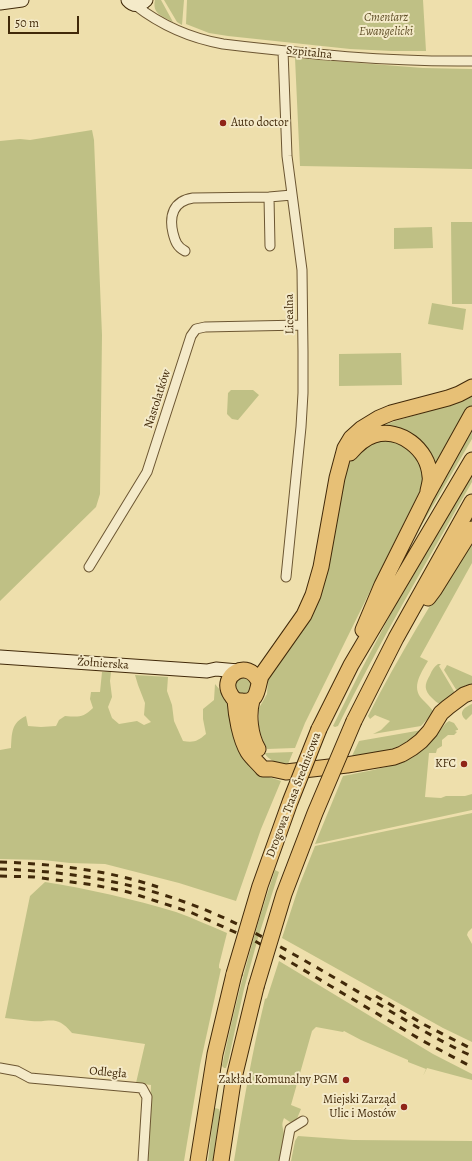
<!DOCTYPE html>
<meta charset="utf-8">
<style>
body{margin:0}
#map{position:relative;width:472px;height:1161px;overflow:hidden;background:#eedfac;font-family:Alegreya,serif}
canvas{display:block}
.scale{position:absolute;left:8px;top:16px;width:71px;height:18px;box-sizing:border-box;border:2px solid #412909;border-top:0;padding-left:5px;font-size:12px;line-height:14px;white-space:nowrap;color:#412909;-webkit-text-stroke:3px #f4eac9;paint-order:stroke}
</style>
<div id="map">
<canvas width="472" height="1161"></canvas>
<div class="scale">50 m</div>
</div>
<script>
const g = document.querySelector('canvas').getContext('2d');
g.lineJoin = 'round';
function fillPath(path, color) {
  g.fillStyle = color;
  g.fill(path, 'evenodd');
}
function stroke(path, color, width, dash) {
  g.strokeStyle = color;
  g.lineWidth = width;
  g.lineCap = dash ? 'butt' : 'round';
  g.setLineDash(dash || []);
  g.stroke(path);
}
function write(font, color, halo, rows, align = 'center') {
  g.font = font + ' Alegreya,serif';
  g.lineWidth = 4;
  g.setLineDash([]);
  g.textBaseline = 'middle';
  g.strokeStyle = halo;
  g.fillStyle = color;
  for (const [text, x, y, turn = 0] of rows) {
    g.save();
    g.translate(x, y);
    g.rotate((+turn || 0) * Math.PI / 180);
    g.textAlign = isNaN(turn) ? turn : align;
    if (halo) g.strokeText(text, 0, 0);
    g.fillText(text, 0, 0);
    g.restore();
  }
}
fillPath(new Path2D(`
 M155 0H161L173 22C162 16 152 14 155 0Z
 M164 0H184L182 25 177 22Z
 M187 0H423L426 51H392L350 49 228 36 209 33 186 24Z
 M295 58 423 68 472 69V169L300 166Z
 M92 130 94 140 102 335 100 494 96 507 0 601V141L20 139 30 140Z
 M451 222H472V304H452Z
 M432 227 433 248 394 249V228Z
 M432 303 466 309 463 330 428 324Z
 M401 353 402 385 339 386V354Z
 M231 390H253L259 395 238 420 232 419 227 414 228 393Z
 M472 395V406L435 472 429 456 376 429C406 414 442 412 472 395Z
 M472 424V439L410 545 416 529Z
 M388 439 400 442 413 451 421 464 423 474 422 486 305 723 295 748 267 749 261 735 259 727V708L267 694 268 679 276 668 322 587 329 568 342 489 348 465 354 457 375 440Z
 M472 474V482C426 563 379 643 338 726L335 727 333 726 358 676 397 602Z
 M472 538V563L420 657 428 661C421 673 411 687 422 699 426 703 430 707 433 711L431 715 421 726 373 734 381 730 390 721 375 715 370 719 368 716C399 655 435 597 472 538Z
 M438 664H441L439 666 455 693 440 704C437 703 435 701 432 698 424 690 424 685 430 675 432 670 434 667 438 664Z
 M447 665 472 676V684L466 685 457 691 444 670Z
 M102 672H111L110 681 112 697 108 707 112 718 119 724 137 721 144 725 151 722 144 715 145 703 138 685 135 675 168 677 167 691 172 705 174 721 183 741C194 743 198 741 206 734L203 719V709L214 700 215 684 220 690 228 706 233 725 263 775 281 781 261 829 236 901 179 883 105 864 70 863 43 860 0 859V750L11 748C12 733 11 723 26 716L28 726 41 727 56 726 59 720 65 716C78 717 83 718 93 708L90 699 91 692H100Z
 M235 686a8 8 0 1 1 16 0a8 8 0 1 1-16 0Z
 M472 704V714L466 720C457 712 465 707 472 704Z
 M449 721 454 723 458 729V730H457L455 731 457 732 454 735H448L442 740V746L437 749 436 753H429L425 797 441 798 446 796H465L472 794V810L315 844 343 776C362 772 403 766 417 754 426 746 437 734 446 723Z
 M422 730C400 752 381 751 352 756L359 741Z
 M258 739 265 753 293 752 288 764C268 762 265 757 258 739Z
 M472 813V928L468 932 467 935 472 944V1042L443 1028 282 938 299 886 315 846Z
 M275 870 279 872 258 938 244 989 228 1062 226 1068H224L222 1066C236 1000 253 935 275 870Z
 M45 882C89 889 133 899 176 912 193 918 210 926 227 933L219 965V968L221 969 200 1065 184 1161H148L151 1085 136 1083 145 1044 72 1033C56 1014 51 1023 31 1021 22 1020 14 1019 5 1018L30 896Z
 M279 961 433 1054 472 1074V1080L427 1068 423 1076 426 1069 408 1062V1060L361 1040 344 1031 343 1032 316 1027 312 1031 291 1105 301 1109 296 1121 290 1122 284 1118C281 1125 283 1127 284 1134 285 1141 281 1154 280 1161H234C243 1106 252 1052 265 999L267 998Z
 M215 1108 219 1109 220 1112 213 1161H208L214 1110Z
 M298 1136 353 1140 472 1141V1161H291L295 1141Z`), '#bfc085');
const street = new Path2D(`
 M135 5C162 26 189 38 223 44 306 54 388 62 472 61
 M283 51 287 156 302 270 303 352V393L301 427 286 577
 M269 197 270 246
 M185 251C177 247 175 241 173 233 169 216 173 201 193 198L269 197 292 195
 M89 567 147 472 191 336 196 329 205 327 302 325
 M0 1068 17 1071 30 1078 142 1088 147 1097 143 1161
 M284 1161 290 1129 303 1121`);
const secondary = new Path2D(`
 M128 0C134 7 141 5 146 0
 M0 3 22 0
 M0 657 207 671 216 669 238 671`);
const primary = new Path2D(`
 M350 453C356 446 364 438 374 435 400 427 428 449 430 476 431 480 429 486 428 491
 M428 598 434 590 472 529
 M363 630 382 585 427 495 472 414
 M259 682C248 657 218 676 231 695 233 699 237 701 241 701 259 704 257 687 261 676L304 615 313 595 321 567 337 478 345 448 351 438 361 429 379 418 391 413 448 398 459 394 472 387
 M235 700C236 715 240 739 248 752 252 758 258 763 263 769H272L286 772 347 765 394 757 402 754 412 748 421 741 430 731 441 713 448 707 464 695 472 692
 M252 700C248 715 250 735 258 749
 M354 721 396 638 472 502
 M319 729 351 665 472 460
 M198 1161 215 1054 234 974
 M221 1161 233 1082 256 987`);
stroke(street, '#6c5632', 11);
stroke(secondary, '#412909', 15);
stroke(primary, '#412909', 17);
stroke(street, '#f4eac9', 9);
stroke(secondary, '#f4eac9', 13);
stroke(primary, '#e7c076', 15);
stroke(new Path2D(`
 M0 862C54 864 107 870 158 887
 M0 869C65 871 129 881 190 904 226 917 260 935 293 954 329 974 365 996 400 1017 424 1031 447 1045 472 1056
 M0 876 34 877 94 885 128 892 190 912 255 941 423 1041 472 1067
 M376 996 425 1025 472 1049`), '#412909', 3, [7, 7]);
const primaryBridge = new Path2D(`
 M234 974 260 886 290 802 319 729
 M256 987 284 894 315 813 354 721`);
stroke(primaryBridge, '#412909', 17, []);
stroke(primaryBridge, '#e7c076', 15);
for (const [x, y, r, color] of [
 [223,123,4,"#8f2418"],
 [464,764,4,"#8f2418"],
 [346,1080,4,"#8f2418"],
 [404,1107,4,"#8f2418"]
]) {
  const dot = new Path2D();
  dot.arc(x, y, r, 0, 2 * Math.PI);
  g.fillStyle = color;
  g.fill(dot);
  stroke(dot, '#f4eac9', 1.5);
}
write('italic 12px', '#604f28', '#f4eac9', [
 ["Cmentarz",386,18],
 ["Ewangelicki",386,32]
]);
write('12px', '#412909', '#f4eac9', [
 ["Szpitalna",309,53,6],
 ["Licealna",290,314,-91],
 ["Nastolatków",158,399,-72],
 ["Żołnierska",103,664,4],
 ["Drogowa Trasa Średnicowa",294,795,-69],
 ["Odległa",108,1073,5]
]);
write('12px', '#412909', '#f4eac9', [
 ["Auto doctor",231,123,"left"],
 ["KFC",456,764],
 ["Zakład Komunalny PGM",338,1080],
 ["Miejski Zarząd",396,1100],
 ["Ulic i Mostów",396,1114]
], 'right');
</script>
